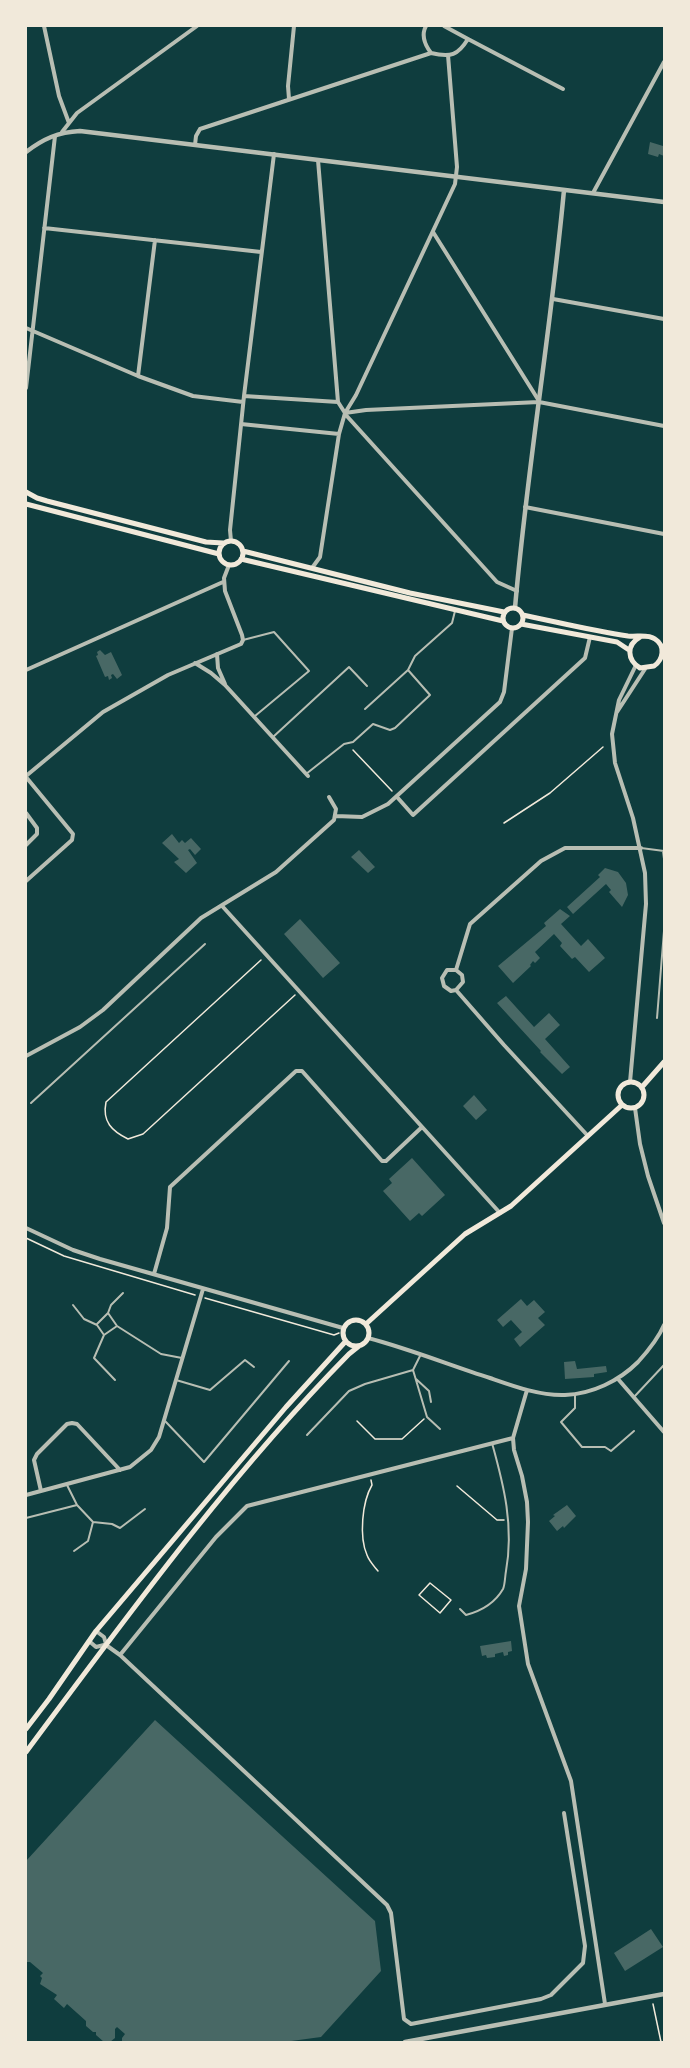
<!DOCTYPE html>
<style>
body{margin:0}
#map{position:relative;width:690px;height:2068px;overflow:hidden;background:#0f3d3e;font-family:"Open Sans",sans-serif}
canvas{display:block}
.frame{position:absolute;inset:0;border:27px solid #f1e9da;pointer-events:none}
</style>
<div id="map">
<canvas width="690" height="2068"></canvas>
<div class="frame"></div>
</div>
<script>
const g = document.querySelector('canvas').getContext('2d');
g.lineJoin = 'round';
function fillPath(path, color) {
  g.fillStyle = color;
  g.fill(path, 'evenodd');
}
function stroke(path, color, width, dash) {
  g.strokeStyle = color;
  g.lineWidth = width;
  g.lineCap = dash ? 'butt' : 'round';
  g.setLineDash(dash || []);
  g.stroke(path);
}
fillPath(new Path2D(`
 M650 142 663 146 664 142V156L659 154 658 157 648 154Z
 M100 650 105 655 111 652 122 675 117 679 113 674 111 675 112 678 109 680 108 676 105 677 96 656 98 655 97 652Z
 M172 834 179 843 182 840 185 843 191 838 201 849 195 855 190 849 188 850 197 863 186 873 174 862 179 859 162 843Z
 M359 850 375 867 368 873 351 857Z
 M605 868 618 872 626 883 628 895 622 907 609 892 611 890 606 884 573 914 567 907 600 877 598 875Z
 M560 909 570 916 561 924 581 946 588 939 605 958 589 972 575 957 572 959 560 946 562 943 554 934 535 952 540 958 535 963 533 961 530 965 531 966 513 983 498 966 546 926 544 923Z
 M300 919 340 963 323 978 284 934Z
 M506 996 534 1027 549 1013 560 1025 545 1039 570 1067 562 1074 540 1052 541 1051 497 1003Z
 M474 1095 487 1110 476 1120 463 1106Z
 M412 1158 445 1195 422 1216 419 1213 410 1221 383 1191 392 1183 389 1179Z
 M521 1299 527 1306 534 1300 545 1312 538 1318 545 1325 520 1347 514 1339 522 1332 511 1320 503 1327 497 1320Z
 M575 1361 577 1369 606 1366 607 1372 594 1374V1377L565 1379 564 1362Z
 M567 1505 576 1516 564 1528 563 1526 557 1531 549 1521 555 1516 553 1515Z
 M511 1641 512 1651 508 1652V1655L504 1656 503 1652 495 1654V1657L487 1658 486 1655 482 1656 480 1646Z
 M155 1720 375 1921 381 1971 321 2037 284 2042H122V2038L125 2034 117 2027 115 2029V2038L110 2042H104L96 2035V2032H93L86 2026V2021L67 2004 64 2008 54 1999 57 1995 40 1984 42 1978 40 1976 43 1973 30 1962H26V1861Z
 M651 1929 663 1947 625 1971 614 1953Z`), '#486865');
stroke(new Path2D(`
 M353 750 392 791
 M504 823 550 793 603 747
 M261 960 106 1102C102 1122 112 1131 128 1139L143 1134 295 995
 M26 1238 64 1256 195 1295
 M205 1298 334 1335 339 1333
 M357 1421 375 1439H402L424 1419
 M371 1480 372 1485C362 1502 359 1537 367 1555 369 1561 374 1566 378 1571
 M457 1486 497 1520H504
 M430 1583 451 1600 440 1613 419 1595Z
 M653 2004 661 2042`), '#f1e9da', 1.5);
stroke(new Path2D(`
 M243 640 274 632 309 671 255 716
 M365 709 408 670
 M273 737 349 667 367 686
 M306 774 344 744 353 742 373 724 390 730 395 728 430 695 408 670 415 656 452 623 455 611
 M641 848 664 851
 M663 851 664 859
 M657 1018 664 931
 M31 1103 205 944
 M123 1293 111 1305 108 1313 117 1326 161 1354 182 1358
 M73 1305 84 1319 97 1325 104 1335
 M97 1324 108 1313
 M413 1370 427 1417 440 1429
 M416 1379 429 1391 431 1402
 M115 1380 94 1358 104 1335 117 1326
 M176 1380 210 1390 245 1360 254 1367
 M575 1395V1408L561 1422 582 1447H605L611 1451 634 1431
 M634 1397 664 1365
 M165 1421 204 1462 289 1361
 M307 1435 349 1391 365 1384 413 1370 421 1354
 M77 1505 93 1522 112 1524 120 1528 145 1509
 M26 1518 77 1505 67 1485
 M74 1551 88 1541 93 1522
 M460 1609 466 1615C481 1611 495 1603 503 1589 505 1585 505 1576 506 1571 514 1526 504 1486 492 1443`), '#b8beb3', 2);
stroke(new Path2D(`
 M44 26 59 96 69 123
 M426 26C421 35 425 45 431 53 451 58 458 55 468 39L444 26
 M468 39 563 89
 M289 99 288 86 294 26
 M62 132 77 113 197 26
 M195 145 196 136 200 129 431 53
 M593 193 664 62
 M44 228 261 252
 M433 232 539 401
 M553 299 664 319
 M26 328 138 376 193 396 243 402
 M138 376 155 240
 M26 388 55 136
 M244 396 338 402
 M345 413 356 395 455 184 457 167 448 55
 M345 413 366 410 539 402 664 426
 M345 414 497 582 517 591
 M241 424 339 434
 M525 507 664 534
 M231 541 230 530 244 396 274 154
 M312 568 320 557 339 434 345 413 338 402 318 160
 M217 654 218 668 225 684
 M195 663 211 673 225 685 308 776
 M26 670 223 582
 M617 712 645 669
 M26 776 103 712 168 675 241 644 243 640 242 635 225 591 224 578 229 565
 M26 777 73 834 72 840 26 881
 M397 797 413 815 585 658 590 637
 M26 813 37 828V834L26 845
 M336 816 362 817 388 804 500 702 504 692 512 628
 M223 907 500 1213
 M456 970 470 924 541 861 565 848H641
 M456 990 463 982 462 975 456 970H447L442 978 444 986 451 991 456 990 504 1045 588 1136
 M26 1056 80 1027 103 1010 201 918 276 872 334 820 336 809 329 797
 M630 1082 646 904 645 873 633 818 615 763 612 734 619 700 636 665
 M635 1108 640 1144 648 1176 664 1223
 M26 1228 73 1250 100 1259 343 1328
 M154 1274 167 1228 170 1187 296 1071H302L382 1161H386L422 1127
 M368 1338C410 1349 449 1365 490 1378 513 1386 540 1396 565 1395 592 1394 619 1381 638 1362 648 1351 658 1339 664 1325
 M618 1379 664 1432
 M527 1390 513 1438 514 1450 522 1476 527 1502 528 1522 526 1569 519 1606 528 1664 571 1781 605 2004
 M41 1491 34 1460 37 1454 67 1424 72 1423 77 1424 120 1470
 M26 1495 130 1467 151 1450 159 1437 203 1289
 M96 1631 104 1637 106 1644
 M89 1641 96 1647 104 1645
 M106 1645 120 1655 387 1905 391 1913 404 2019 411 2024 541 1999 551 1995 583 1963 585 1946 564 1813
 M120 1655 216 1537 247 1506 513 1438`), '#b8beb3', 4);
stroke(new Path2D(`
 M26 152C43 139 58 132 80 131L664 202
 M515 608C527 468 551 330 564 190
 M405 2042 664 1994`), '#b8beb3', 4.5);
stroke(new Path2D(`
 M26 492 37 498 47 501 206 542 223 543
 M26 504 219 554
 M219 553a12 12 0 1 1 24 0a12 12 0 1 1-24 0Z
 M243 551 410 593 504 612
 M241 559 503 621
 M503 618a10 10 0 1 1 20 0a10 10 0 1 1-20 0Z
 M523 615C557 622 593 631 628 636 637 637 648 634 655 639 666 646 663 660 654 666L640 668C627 660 626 645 640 637
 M521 624 617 642 629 650
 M618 1095a13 13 0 1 1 26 0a13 13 0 1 1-26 0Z
 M642 1087 664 1062
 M343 1333a13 13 0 1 1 26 0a13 13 0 1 1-26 0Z
 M366 1324 465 1234 511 1206 622 1105
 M26 1729 49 1699 96 1631 286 1407 345 1342
 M26 1752C128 1615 229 1476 349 1354L359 1346`), '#f1e9da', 5);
</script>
